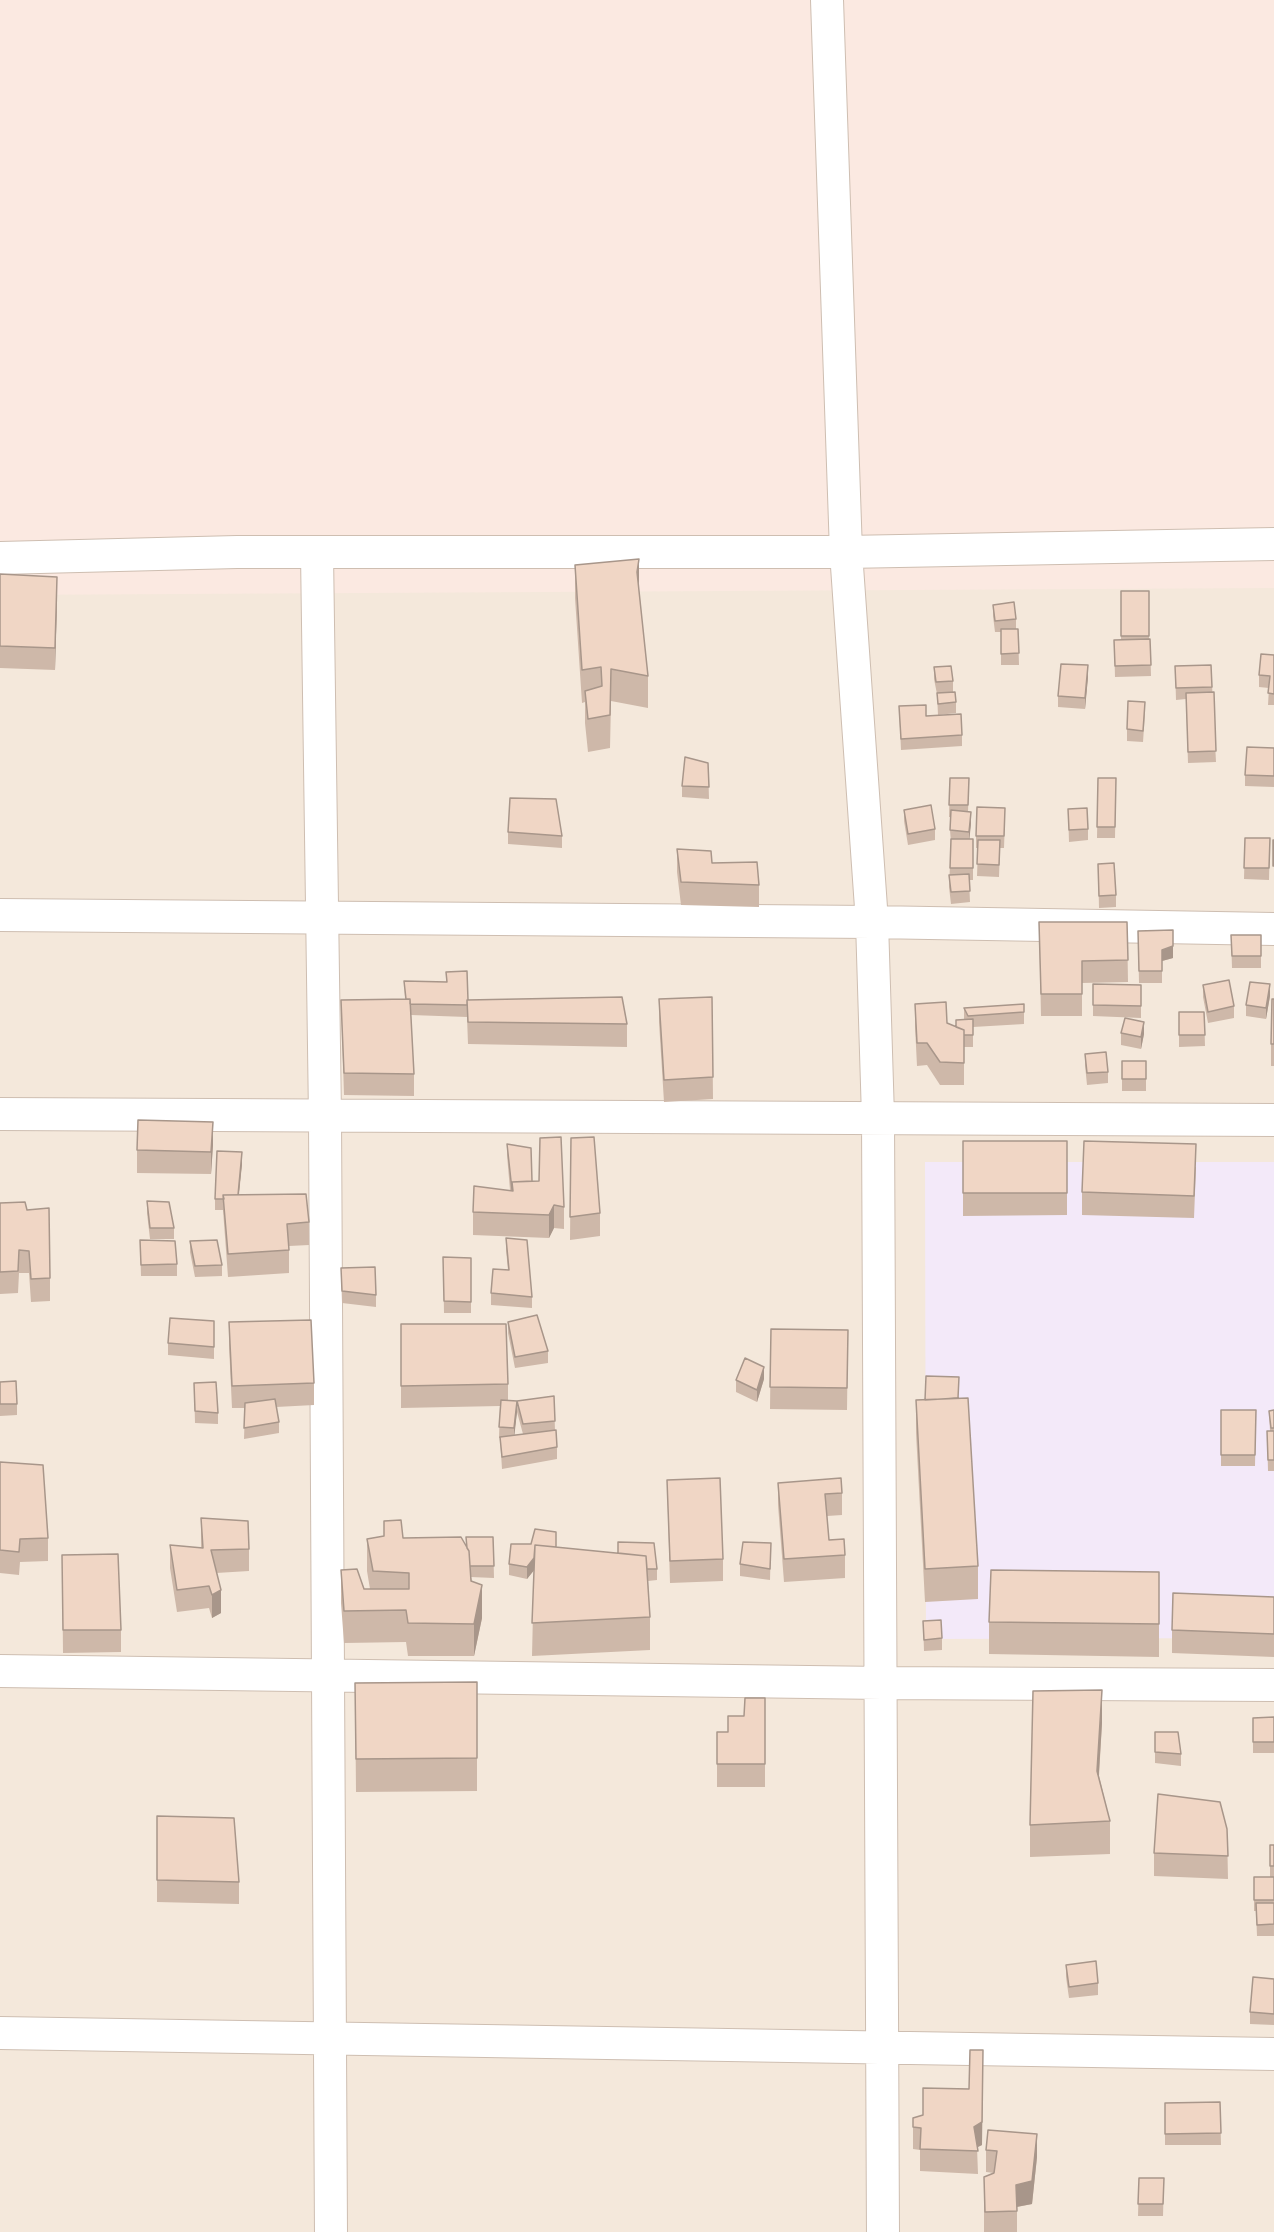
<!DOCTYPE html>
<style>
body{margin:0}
canvas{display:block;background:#fcf6ed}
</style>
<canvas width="1274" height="2232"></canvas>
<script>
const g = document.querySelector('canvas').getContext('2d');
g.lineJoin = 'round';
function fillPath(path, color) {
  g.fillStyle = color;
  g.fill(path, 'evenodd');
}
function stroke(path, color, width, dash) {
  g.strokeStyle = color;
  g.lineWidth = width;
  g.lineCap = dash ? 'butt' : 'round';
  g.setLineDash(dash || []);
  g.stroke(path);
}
fillPath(new Path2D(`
 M0 0H1274V2232H0Z`), '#f4e8db');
fillPath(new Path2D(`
 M0 0H1274V588L0 595Z`), '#fbe9e1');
fillPath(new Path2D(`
 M925 1162H1274V1638L926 1639Z`), '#f3e9f9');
const street = new Path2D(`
 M827 0 846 552 872 922 878 1117 883 2232
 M317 553 325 1117 331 2232
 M0 558 237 552H846L1274 544
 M0 915 872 922 1274 929
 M0 1114 1274 1120
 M0 1671 882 1683 1274 1685
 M0 2033 1274 2054`);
stroke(street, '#cebeb1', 34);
stroke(street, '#fff', 32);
fillPath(new Path2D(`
 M575 565 639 590 648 676V708L611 701 610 748 588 752 585 723V702L582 703 575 598Z
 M0 574 57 599 55 670 0 668Z
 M1121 591H1149V639H1150L1151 676 1115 677 1114 640H1121Z
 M993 605 1016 619V629H1018L1019 665H1001V632H995L993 616Z
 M1274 655V705H1268L1269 688 1259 687V675Z
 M1211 665 1216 762 1188 763 1186 699 1176 700 1175 666Z
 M934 667 953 681V692L956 702V713L938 715 937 694 934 679Z
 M1088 677 1085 709 1058 707V696Z
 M899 706 926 716 962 735V746L901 750Z
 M1145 713 1143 742 1127 741V729Z
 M1274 748V787L1245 786V775Z
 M708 763 709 799 682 797V786Z
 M950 778H969L968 812 971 823 969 839H973V880H969L970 902 951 904 949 887 951 842 950 830 951 817H949Z
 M1098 778H1116L1115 838H1097Z
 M1068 809 1088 829V840L1069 842Z
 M904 810 935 829V840L908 845 904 821Z
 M1005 819 1004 848H1000L999 877 977 876 978 848H976V836Z
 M508 832 562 836V848L508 844Z
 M1245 838H1270L1269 880 1244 879Z
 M677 849 712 863 759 885V907L681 905 677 872Z
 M1098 864 1116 895V907L1099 908Z
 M1039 922H1127L1128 982 1082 983V1016H1041Z
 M1138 931 1173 958 1162 961V983H1139Z
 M1231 935H1261V968H1232Z
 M446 972 468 1000 627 1024V1047L468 1044 467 1017 411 1015 414 1074V1096L344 1095 341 1000 405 999 404 981 446 982Z
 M1093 984 1141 985V1018L1093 1016Z
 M1203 985 1234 1006V1018L1208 1023 1203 997Z
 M1270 996 1266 1019 1246 1016V1005Z
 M712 997 713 1099 664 1102 659 1022V999Z
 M1274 999V1066H1271V1044Z
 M915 1004 947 1023 956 1027 964 1019V1008L1024 1004V1024L973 1027V1047H964V1085H940L927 1065 917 1066 915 1026Z
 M1179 1012H1204L1205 1046 1179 1047Z
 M1121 1033 1144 1034 1141 1049 1121 1045Z
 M1085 1054 1108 1072V1083L1087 1085 1085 1065Z
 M1122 1061H1146V1091H1122Z
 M571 1138 600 1213V1236L570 1240Z
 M963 1141H1067V1215L963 1216Z
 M507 1144 532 1181 564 1207V1229L554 1228 549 1238 473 1235V1212L510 1190 507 1155Z
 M213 1145 211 1174 137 1173V1150Z
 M242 1164 239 1195 309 1222V1245L289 1246V1273L228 1277 223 1210H215V1199Z
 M1196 1167 1194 1218 1082 1215V1192Z
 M147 1201 174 1228V1239H150L147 1213Z
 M0 1203 27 1210 50 1278V1301L31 1302 29 1273H19L18 1293 0 1294Z
 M506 1238 532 1297V1308L491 1305V1293L508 1270 506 1250Z
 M140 1240 177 1264V1276H141Z
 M190 1241 222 1265V1276L195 1277 190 1252Z
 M443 1257 471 1258V1313H444Z
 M341 1268 376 1295V1307L342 1303Z
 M214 1321V1359L168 1355V1343Z
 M229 1322 314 1383V1405L276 1407 279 1422V1433L244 1439 245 1408H232L229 1345Z
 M508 1322 548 1351V1363L515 1368 508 1333Z
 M401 1324 508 1384V1401H517L554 1396 555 1431 557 1447V1459L502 1469 500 1438H499L500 1406 401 1408ZM517 1412 523 1434 514 1435Z
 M771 1329 848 1330 847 1410 770 1409Z
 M764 1379 757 1402 736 1392V1380Z
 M0 1382 17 1404V1415L0 1416Z
 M194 1383 218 1413V1424L195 1423Z
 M958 1398 978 1566V1599L925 1602 916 1433V1400Z
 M1221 1410H1256L1255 1466H1221Z
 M1274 1410V1471H1268L1267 1431H1270L1269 1411Z
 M0 1462 48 1538V1561L20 1562 19 1575 0 1573Z
 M667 1480 723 1559V1581L670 1583Z
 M778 1483 842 1493V1515L827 1516 829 1540 845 1555V1578L784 1582 778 1505Z
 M201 1518 249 1549V1571L216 1573 221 1613 212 1618 209 1608 177 1612 170 1568V1545L201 1548Z
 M493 1537 494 1578 471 1577 482 1618 474 1656H408L406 1642 344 1643 341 1603V1570L364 1589H370L367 1571V1539L403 1538 466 1548Z
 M771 1543 770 1580 740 1576V1564Z
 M556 1547 657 1569V1580L648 1581 650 1617V1650L532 1656 534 1570 527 1579 509 1575V1564Z
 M62 1555 121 1630V1652L63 1653Z
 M1159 1572V1657L989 1654V1622Z
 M1274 1597V1657L1172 1653V1630Z
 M923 1621 942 1638V1650L924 1651Z
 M477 1682V1791L356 1792 355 1683Z
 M765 1698V1787H717V1732H728L744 1716Z
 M1274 1717V1753H1253V1718Z
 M1102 1723 1099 1776 1110 1821V1854L1030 1857V1825Z
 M1155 1732 1181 1754V1766L1155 1763Z
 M157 1816 239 1882V1904L157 1902Z
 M1227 1829 1228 1879 1154 1876V1853Z
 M1270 1845H1274V1936H1257L1256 1911H1254V1877H1270Z
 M1066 1965 1098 1983V1995L1069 1998 1066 1977Z
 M1274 1979V2025L1250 2024V2012Z
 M1220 2102 1221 2145H1165V2103Z
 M913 2118 982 2145 977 2147 978 2174 920 2171V2150L913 2149Z
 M988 2130 1037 2157 1032 2204 1017 2207V2232H984V2177L994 2173 986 2172V2150Z
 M1139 2178H1164L1163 2216H1138Z`), '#ceb8a9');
fillPath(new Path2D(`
 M639 559V591L637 572Z
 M57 577V599L55 670V648Z
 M1088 665V677L1085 709V698Z
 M971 812V823L969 844V832Z
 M1173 946V958L1162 961V950Z
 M1270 984V996L1266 1019V1008Z
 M1144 1022V1034L1141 1049V1037Z
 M213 1122V1145L211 1174V1152Z
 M242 1152V1164L237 1210V1199Z
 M554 1205V1228L549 1238V1215Z
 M764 1367V1379L757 1402V1390Z
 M517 1401V1412L514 1439V1428Z
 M535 1557V1569L527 1579V1567Z
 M482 1585V1618L474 1656V1624Z
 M221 1590V1613L212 1618V1595Z
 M1102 1690V1723L1097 1803V1771Z
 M983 2073 982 2145 974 2149V2127Z
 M1037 2134V2157L1032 2204 1016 2207V2185Z`), '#a8968a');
const building = new Path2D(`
 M639 559 637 572 648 676 611 669 610 715 588 719 585 691 602 686 601 667 582 670 575 565Z
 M0 574 57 577 55 648 0 646Z
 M1121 591H1149V636H1121Z
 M1014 602 1016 619 995 621 993 605Z
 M1001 629H1018L1019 653 1001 654Z
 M1150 639 1151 665 1115 666 1114 640Z
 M1261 654 1274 655V694L1268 693 1270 676 1259 675Z
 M1061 664 1088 665 1085 698 1058 696Z
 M1211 665 1212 687 1176 688 1175 666Z
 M951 666 953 681 936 682 934 667Z
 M955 692 956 702 938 704 937 693Z
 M1214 692 1216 751 1188 752 1186 693Z
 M1128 701 1145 702 1143 731 1127 729Z
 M926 705V716L961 714 962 735 901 739 899 706Z
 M1247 747 1274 748V776L1245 775Z
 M685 757 708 763 709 787 682 786Z
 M950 778H969L968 805H949Z
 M1098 778H1116L1115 827H1097Z
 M510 798 556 799 562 836 508 832Z
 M931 805 935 829 908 834 904 810Z
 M977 807 1005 808 1004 836H976Z
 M1087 808 1088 829 1069 830 1068 809Z
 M951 810 971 812 969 832 950 830Z
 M1245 838H1270L1269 868H1244Z
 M951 839H973V868H950Z
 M978 840H1000L999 865 977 864Z
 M1273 840H1274V866H1273Z
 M677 849 711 851 712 863 757 862 759 885 681 882Z
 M1114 863 1116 895 1099 896 1098 864Z
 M969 874 970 891 951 892 949 875Z
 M1039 922H1127L1128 960 1082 961V994H1041Z
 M1173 930V946L1162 950V971H1139L1138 931Z
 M1231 935H1261V956H1232Z
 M467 971 468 1000H467V1005L410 1004V999H406L404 981 447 982 446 972Z
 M1229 980 1234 1006 1208 1012 1203 985Z
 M1250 982 1270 984 1266 1008 1246 1005Z
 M1093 984 1141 985V1006L1093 1005Z
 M622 997 627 1024 468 1022 467 1000Z
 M712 997 713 1077 664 1080 659 999Z
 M410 999 414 1074 344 1073 341 1000Z
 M1272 999H1274V1044H1271Z
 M946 1002 947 1023 964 1030V1063L940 1062 927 1043H917L915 1004Z
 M1024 1004V1012L968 1016 964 1008Z
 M1179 1012H1204L1205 1035H1179Z
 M1125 1018 1144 1022 1141 1037 1121 1033Z
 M973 1019V1035H964V1030L956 1027V1020Z
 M1106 1052 1108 1072 1087 1073 1085 1054Z
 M1122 1061H1146V1079H1122Z
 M138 1120 213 1122 211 1152 137 1150Z
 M561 1137 564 1207 554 1205 549 1215 473 1212 474 1186 513 1191 512 1182 539 1181 540 1138Z
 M594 1137 600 1213 570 1217 571 1138Z
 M963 1141H1067V1193H963Z
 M1084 1141 1196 1144 1194 1196 1082 1192Z
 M507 1144 531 1148 532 1181 512 1182V1190Z
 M217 1151 242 1152 238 1195H223L224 1199H215Z
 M306 1194 309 1222 287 1224 289 1250 228 1254 223 1195Z
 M147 1201 169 1202 174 1228H150Z
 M25 1202 27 1210 49 1208 50 1278 31 1279 29 1251 19 1250 18 1271 0 1272V1203Z
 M506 1238 527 1240 532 1297 491 1293 493 1269 509 1270Z
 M140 1240 175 1241 177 1264 141 1265Z
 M217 1240 222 1265 195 1266 190 1241Z
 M443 1257 471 1258V1302L444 1301Z
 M375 1267 376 1295 342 1291 341 1268Z
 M537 1315 548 1351 515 1357 508 1322Z
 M170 1318 214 1321V1347L168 1343Z
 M311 1320 314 1383 232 1386 229 1322Z
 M401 1324H506L508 1384 401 1386Z
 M771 1329 848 1330 847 1388 770 1387Z
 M745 1358 764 1367 757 1390 736 1380Z
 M926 1376 959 1377 958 1398 925 1400Z
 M16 1381 17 1404H0V1382Z
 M216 1382 218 1413 195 1411 194 1383Z
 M554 1396 555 1421 523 1424 517 1401Z
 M968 1398 978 1566 925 1569 916 1400Z
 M275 1399 279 1422 244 1428 245 1403Z
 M501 1400 517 1401 514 1428 499 1427Z
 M1221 1410H1256L1255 1455H1221Z
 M1274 1410V1428H1271L1269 1411Z
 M556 1430 557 1447 502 1457 500 1437Z
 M1267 1431H1274V1460H1268Z
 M0 1462 43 1465 48 1538 20 1539 19 1552 0 1550Z
 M720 1478 723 1559 670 1561 667 1480Z
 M841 1478 842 1493 825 1494 829 1540 844 1539 845 1555 784 1559 778 1483Z
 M201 1518 248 1521 249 1549 211 1550 221 1590 212 1595 209 1586 177 1590 170 1545 203 1548Z
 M401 1520 403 1538 461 1537 469 1551 471 1581 482 1585 474 1624 408 1623 406 1610 344 1611 341 1570 357 1569 364 1589H409V1573L373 1571 367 1539 384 1536V1521Z
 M535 1529 556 1532V1547L535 1545 534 1558 527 1567 509 1564 511 1544H531Z
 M466 1537H493L494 1566H470L469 1551 467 1548Z
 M618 1542 654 1543 657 1569H647L646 1556 618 1553Z
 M743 1542 771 1543 770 1569 740 1564Z
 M535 1545 646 1556 650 1617 532 1623Z
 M118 1554 121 1630H63L62 1555Z
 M991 1570 1159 1572V1624L989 1622Z
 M1173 1593 1274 1597V1634L1172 1630Z
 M941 1620 942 1638 924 1640 923 1621Z
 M477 1682V1758L356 1759 355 1683Z
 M1102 1690 1097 1771 1110 1821 1030 1825 1033 1691Z
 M745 1698H765V1764H717V1732H728V1716H744Z
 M1274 1717V1742H1253V1718Z
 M1155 1732H1178L1181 1754 1155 1752Z
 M1158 1794 1220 1802 1227 1829 1228 1856 1154 1853Z
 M157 1816 234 1818 239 1882 157 1880Z
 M1270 1845H1274V1866H1270Z
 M1254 1877H1274V1900H1254Z
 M1256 1903H1274V1924L1257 1925Z
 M1096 1961 1098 1983 1069 1987 1066 1965Z
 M1253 1977 1274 1979V2014L1250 2012Z
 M970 2050H983L982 2122 974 2127 978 2151 920 2149 921 2128 913 2127V2118L923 2115V2088L969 2089Z
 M1220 2102 1221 2133 1165 2134V2103Z
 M988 2130 1037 2134 1032 2181 1016 2185 1017 2211 985 2212 984 2177 994 2173 997 2151 986 2150Z
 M1139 2178H1164L1163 2204H1138Z`);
fillPath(building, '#f0d6c5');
stroke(building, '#a8968a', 1.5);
</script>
